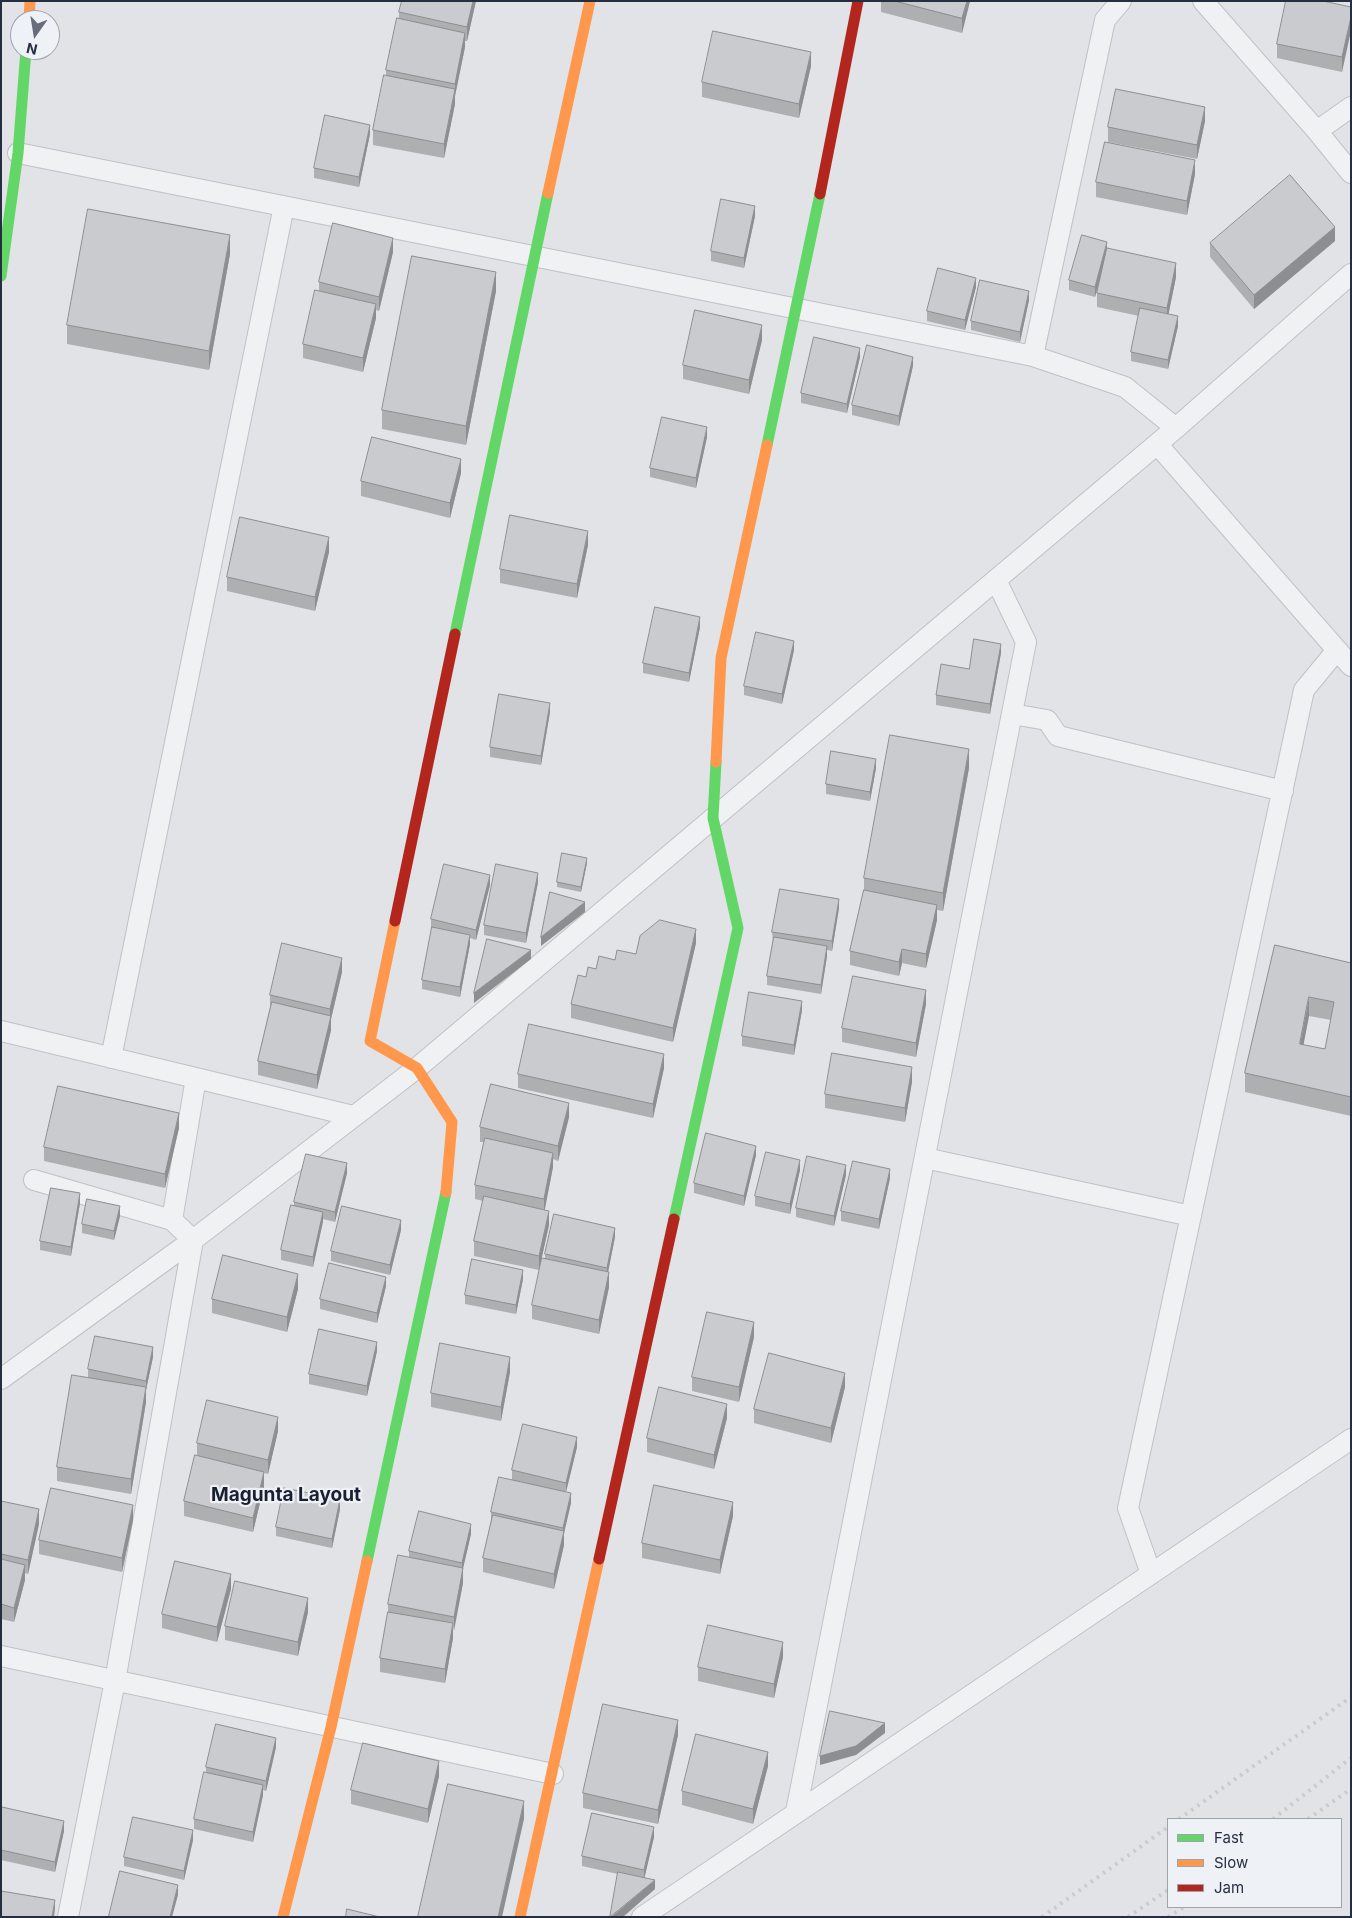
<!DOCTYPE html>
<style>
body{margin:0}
#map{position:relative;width:1352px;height:1918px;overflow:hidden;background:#e1e3e6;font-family:Inter,sans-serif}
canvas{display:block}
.frame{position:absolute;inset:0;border:2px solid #262e41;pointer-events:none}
.legend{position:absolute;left:1167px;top:1818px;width:175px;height:90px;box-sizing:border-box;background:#eef1f6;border:1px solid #9ea3ae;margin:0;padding:6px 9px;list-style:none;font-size:15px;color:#262e41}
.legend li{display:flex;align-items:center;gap:10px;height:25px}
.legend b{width:25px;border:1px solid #9ea3ae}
.north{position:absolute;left:10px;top:10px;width:50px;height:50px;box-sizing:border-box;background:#eef1f6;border:1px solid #9ea3ae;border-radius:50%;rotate:193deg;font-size:14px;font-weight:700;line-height:20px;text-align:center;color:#262e41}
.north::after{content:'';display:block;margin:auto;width:18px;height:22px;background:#676d7b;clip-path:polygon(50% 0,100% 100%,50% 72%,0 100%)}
</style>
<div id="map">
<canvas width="1352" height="1918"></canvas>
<div class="frame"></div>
<ul class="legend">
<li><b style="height:6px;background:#63d668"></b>Fast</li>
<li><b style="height:6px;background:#ff974d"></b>Slow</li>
<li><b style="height:6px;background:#b3261e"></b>Jam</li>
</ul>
<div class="north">N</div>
</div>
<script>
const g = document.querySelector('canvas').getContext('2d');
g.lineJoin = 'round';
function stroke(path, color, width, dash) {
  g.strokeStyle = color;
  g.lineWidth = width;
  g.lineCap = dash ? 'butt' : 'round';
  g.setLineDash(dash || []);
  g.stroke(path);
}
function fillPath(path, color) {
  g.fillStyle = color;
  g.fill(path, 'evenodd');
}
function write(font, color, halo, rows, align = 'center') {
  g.font = font + ' Inter,sans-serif';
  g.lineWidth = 4.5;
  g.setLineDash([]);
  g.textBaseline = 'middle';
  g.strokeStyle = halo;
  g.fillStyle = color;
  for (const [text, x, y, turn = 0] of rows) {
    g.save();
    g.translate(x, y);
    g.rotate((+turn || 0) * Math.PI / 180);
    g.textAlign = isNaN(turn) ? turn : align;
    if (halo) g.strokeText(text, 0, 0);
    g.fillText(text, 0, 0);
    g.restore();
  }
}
const street = new Path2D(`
 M1203 1 1317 131 1351 173
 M1317 131 1351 107
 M18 153 1033 356 1125 387 1176 428
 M1033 356 1105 20 1121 1
 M1157 444 1351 666
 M1012 714 1047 720 1058 736 1283 791
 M1 1031 353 1116
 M111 1058 284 206
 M925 1158 1191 1216
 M34 1180 172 1220 196 1078
 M1 1379 193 1240 417 1068 1176 428 1351 274
 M1151 1574 1128 1508 1304 690 1337 650
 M1 1656 553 1774
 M796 1812 1026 642 996 580
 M68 1917 115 1681 193 1240 172 1220
 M642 1917 1351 1439`);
stroke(street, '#bfc1c4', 22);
stroke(street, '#f0f1f3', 20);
stroke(new Path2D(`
 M1 276 18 153 26 50
 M767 445 820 194
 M455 634 548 193
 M674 1219 738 928 713 818 716 762
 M367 1561 446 1192`), '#63d668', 11);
stroke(new Path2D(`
 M29 20 30 1
 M548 193 590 1
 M716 762 721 658 767 445
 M395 921 370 1041 417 1068 452 1122 446 1192
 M283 1917 331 1727 367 1561
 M520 1917 599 1559`), '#ff974d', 11);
stroke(new Path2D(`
 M820 194 858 1
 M395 921 455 634
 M599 1559 674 1219`), '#b3261e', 11);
stroke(new Path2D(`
 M1179 1819 1351 1697
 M1273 1819 1351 1758
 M1308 1819 1351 1789
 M1042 1917 1168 1827
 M1128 1917 1168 1890
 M1168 1917 1184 1907`), '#c9cbce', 4, [2.5, 5]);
fillPath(new Path2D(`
 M476 1 467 41H465V47L455 96V104L444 158 373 145V130L386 75V70L399 19V12Z
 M881 1H970L962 33 881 12Z
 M1351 7 1342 72 1277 58V44Z
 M811 66 799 118 702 97V82Z
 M1205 121 1197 159 1108 142V127Z
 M370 134 359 187 314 178V168Z
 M1195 174 1187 215 1096 197V182Z
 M755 216 744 268 711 261V251Z
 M1335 241 1254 309 1210 257V243Z
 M1107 248 1176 277 1168 314 1178 326 1168 369 1131 361V352L1139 316 1097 307V293L1101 275 1095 297 1069 290V280Z
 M393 252 379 311 376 310V318L363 372 303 358V344L319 291V282Z
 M230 254 209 370 67 344V325Z
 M976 287 965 330 927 321V311Z
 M496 291 466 445 382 429V410Z
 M1029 300 1020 342 971 330V321Z
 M762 340 749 394 683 379V365Z
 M860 357 847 413 801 403V393Z
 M913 366 899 426 852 415V405Z
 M707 437 696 488 650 477V468Z
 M461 473 450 518 361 496V481Z
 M588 545 577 598 500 583V569Z
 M329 552 315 611 227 591V577Z
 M700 627 689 682 643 673V663Z
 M794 650 782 704 744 695V686Z
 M1001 653 990 714 936 705V695L969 669Z
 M550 712 541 765 490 757V747Z
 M876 768 870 801 826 794V784Z
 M969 768 943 911 937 910V920L926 968 902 963 899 976 850 965V951L864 890V878Z
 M587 863 581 892 557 887V882Z
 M538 882 526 943 484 935V925Z
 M490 885 476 940 470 938V944L460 997 422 989V980L432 929H431V919Z
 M839 908 832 951 827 950V956L821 994 767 985V976L773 941 772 932Z
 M696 943 673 1042 571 1018V1004L586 977 596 969 615 960 636 954Z
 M1275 945 1351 963V1116L1245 1092V1073ZM1309 1016 1331 1020 1325 1049 1303 1045Z
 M342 972 331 1019V1030L317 1089 258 1075V1061L270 1009V995Z
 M926 1004 916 1057 842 1042V1028Z
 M802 1010 794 1055 742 1046V1036Z
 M664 1068 653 1118 518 1088V1074Z
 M912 1082 905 1122 825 1108V1094Z
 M569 1117 558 1161 553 1159V1167L544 1210 549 1225 539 1270 474 1256V1241L483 1201 475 1199V1185L484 1142H480V1127Z
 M179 1128 165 1188 44 1161V1147Z
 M756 1155 744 1206 694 1193V1183Z
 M800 1170 790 1214 755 1206V1196Z
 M347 1173 335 1222 323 1219 313 1267 281 1260V1250L294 1206V1202Z
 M846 1175 834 1226 796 1217V1208Z
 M890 1178 879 1229 841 1221V1211Z
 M80 1203 71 1256 40 1250V1241Z
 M120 1216 114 1240 82 1233V1224Z
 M401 1230 390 1275 331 1261V1251Z
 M615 1237 608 1272 609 1287 599 1334 532 1319V1305L545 1258V1254Z
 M523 1279 516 1314 465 1304V1295Z
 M386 1286 377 1323 320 1309V1299Z
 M298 1289 287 1332 212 1313V1299Z
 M754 1337 739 1402 692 1391V1377Z
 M377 1351 367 1396 309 1384V1374Z
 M153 1357 146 1390V1402L131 1494 57 1481V1467L88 1378V1369Z
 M510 1372 501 1421 431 1407V1393Z
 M845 1387 831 1443 754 1423V1409Z
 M727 1418 714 1469 647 1452V1438Z
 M278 1431 268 1474 264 1473V1486L253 1532 184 1516V1501L197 1456V1443Z
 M577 1447 566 1492 571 1503 564 1531V1545L554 1589 483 1572V1558L491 1522V1512L512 1479V1470Z
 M1 1501 39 1524 28 1574 25 1573V1580L14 1622 1 1619Z
 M340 1509 332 1548 276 1536V1527Z
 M733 1516 720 1574 642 1558V1543Z
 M133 1520 122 1572 39 1554V1540Z
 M471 1534 463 1568V1583L453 1631V1638L445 1683 380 1672V1658L388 1612V1604L409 1558V1551Z
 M231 1589 217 1642 162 1628V1614Z
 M308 1612 298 1656 225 1640V1626Z
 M783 1657 774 1698 698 1681V1667Z
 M678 1735 658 1824 583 1808V1793Z
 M276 1747 266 1791 263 1790V1795L253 1842 194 1829V1819L206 1773V1767Z
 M768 1766 753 1824 682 1805V1791Z
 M439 1776 428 1823 351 1804V1790Z
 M1 1810 64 1831 55 1872 1 1860Z
 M654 1837 644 1878 655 1889 647 1896 618 1874 582 1866V1856Z
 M193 1840 184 1880 124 1866V1857Z`), '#adafb1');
fillPath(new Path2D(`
 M473 1H476L467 41V27Z
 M967 1H970L962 33V18Z
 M1351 17V31L1342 72V57Z
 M465 33V47L455 96V104L444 158V144L455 92V84Z
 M811 52V66L799 118V104Z
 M1205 107V121L1197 159V145Z
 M370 125V134L359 187V177Z
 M1195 160V174L1187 215V201Z
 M755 206V216L744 268V258Z
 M1335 227V241L1254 309V295Z
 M230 235V254L209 370V351Z
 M393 238V252L379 311V297Z
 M1107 242V251L1095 297V287Z
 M1176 263V277L1167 322V308Z
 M496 272V291L466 445V426Z
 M976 278V287L965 330V320Z
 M1029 291V300L1020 342V332Z
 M376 304V318L363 372V358Z
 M1178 316V326L1168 369V360Z
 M762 325V340L749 394V380Z
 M860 348V357L847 413V404Z
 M913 357V366L899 426V416Z
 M707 427V437L696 488V478Z
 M461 459V473L450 518V503Z
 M588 531V545L577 598V584Z
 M329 537V552L315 611V597Z
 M700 617V627L689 682V673Z
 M794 641V650L782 704V694Z
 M1001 644V653L990 714V704Z
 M550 703V712L541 765V756Z
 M969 749V768L943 911V893Z
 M876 759V768L870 801V792Z
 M587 858V863L581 892V887Z
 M538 873V882L526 943V933Z
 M490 875V885L476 940V930Z
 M839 899V908L832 951V941Z
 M585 902V912L541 946V937Z
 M937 905V920L926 968V954Z
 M696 929V943L673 1042V1028Z
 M470 935V944L460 997V987Z
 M827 946V956L821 994V985Z
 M902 949V963L899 976V962Z
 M531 950V959L474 1003V993Z
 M342 958V972L331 1019V1030L317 1089V1075L330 1020V1009Z
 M926 990V1004L916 1057V1043Z
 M1309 997V1016L1300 1063V1044Z
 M802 1001V1010L794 1055V1045Z
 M664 1054V1068L653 1118V1104Z
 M912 1067V1082L905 1122V1108Z
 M569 1103V1117L558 1161V1146Z
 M179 1113V1128L165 1188V1174Z
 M756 1146V1155L744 1206V1196Z
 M553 1153V1167L544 1214V1199Z
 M800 1160V1170L790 1214V1204Z
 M347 1163V1173L335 1222V1212Z
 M846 1165V1175L834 1226V1216Z
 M890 1169V1178L879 1229V1219Z
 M80 1193V1203L71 1256V1247Z
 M120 1206V1216L114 1240V1231Z
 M549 1211V1225L539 1270V1256Z
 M323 1212V1222L313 1267V1257Z
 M401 1220V1230L390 1275V1265Z
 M615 1228V1237L607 1277V1268Z
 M523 1270V1279L516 1314V1305Z
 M609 1272V1287L599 1334V1320Z
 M298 1274V1289L287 1332V1317Z
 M386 1277V1286L377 1323V1313Z
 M754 1322V1337L739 1402V1387Z
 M377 1342V1351L367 1396V1386Z
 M153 1347V1357L146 1390V1381Z
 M510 1357V1372L501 1421V1407Z
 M845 1373V1387L831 1443V1428Z
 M146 1387V1402L131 1494V1479Z
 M727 1404V1418L714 1469V1455Z
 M278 1417V1431L268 1474V1460Z
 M577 1437V1447L566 1492V1483Z
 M264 1472V1486L253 1532V1518Z
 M571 1493V1503L563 1538V1528Z
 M340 1499V1509L332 1548V1539Z
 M733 1502V1516L720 1574V1560Z
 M133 1505V1520L122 1572V1558Z
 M39 1509V1524L28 1574V1560Z
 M471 1524V1534L462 1573V1563Z
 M564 1531V1545L554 1589V1574Z
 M25 1565V1580L14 1622V1608Z
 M463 1568V1583L454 1631V1617Z
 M231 1574V1589L217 1642V1627Z
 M308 1598V1612L298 1656V1642Z
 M453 1623V1638L445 1683V1669Z
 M783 1642V1657L774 1698V1684Z
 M678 1720V1735L658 1824V1810Z
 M885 1723V1733L856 1755 820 1765V1756Z
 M276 1738V1747L266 1791V1781Z
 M768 1752V1766L753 1824V1809Z
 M439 1761V1776L428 1823V1809Z
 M263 1785V1795L253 1842V1832Z
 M524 1801V1819L502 1917H498Z
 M64 1821V1831L55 1872V1862Z
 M654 1827V1837L644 1880V1870Z
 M193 1830V1840L184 1880V1871Z
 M655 1880V1889L623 1917H611Z
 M178 1885V1895L172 1917H170Z
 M55 1900V1909L54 1917H52Z`), '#8d8e90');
const building = new Path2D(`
 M402 1H473L467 27 399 12Z
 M895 1H967L962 18Z
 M1286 1H1323L1351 7V17L1342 57 1277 44Z
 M397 18 465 33 455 84 386 70Z
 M713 31 811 52 799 104 702 82Z
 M384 75 455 89 444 144 373 130Z
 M1116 89 1205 107 1197 145 1108 127Z
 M325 115 370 125 359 177 314 168Z
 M1105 142 1195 160 1187 201 1096 182Z
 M1290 175 1335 227 1254 295 1210 243Z
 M721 199 755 206 744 258 711 251Z
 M88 209 230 235 209 351 67 325Z
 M333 223 393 238 379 297 319 282Z
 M1082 235 1107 242 1095 287 1069 280Z
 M1107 248 1176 263 1167 308 1097 293Z
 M412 256 496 272 466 426 382 410Z
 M938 268 976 278 965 320 927 311Z
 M980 280 1029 291 1020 332 971 321Z
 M315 290 376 304 363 358 303 344Z
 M1140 308 1178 316 1168 360 1131 352Z
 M695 310 762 325 749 380 683 365Z
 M814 337 860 348 847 404 801 393Z
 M867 345 913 357 899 416 852 405Z
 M662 417 707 427 696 478 650 468Z
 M372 437 461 459 450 503 361 481Z
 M510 515 588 531 577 584 500 569Z
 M240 517 329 537 315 597 227 577Z
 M655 607 700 617 689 673 643 663Z
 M756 632 794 641 782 694 744 686Z
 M974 639 1001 644 990 704 936 695 941 664 969 669Z
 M499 694 550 703 541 756 490 747Z
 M890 735 969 749 943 893 864 878Z
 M831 751 876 759 870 792 826 784Z
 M562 853 587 858 581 887 557 882Z
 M444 864 490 875 476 930 431 919Z
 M496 864 538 873 526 933 484 925Z
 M780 889 839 899 832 941 772 932Z
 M864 890 937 905 926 954 902 949 899 962 850 951Z
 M550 892 585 902 541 937Z
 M660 920 696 929 673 1028 571 1004 578 975 586 977 588 967 596 969 599 956 615 960 617 950 636 954 640 936Z
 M432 927 470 935 460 987 422 980Z
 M774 937 827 946 821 985 767 976Z
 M487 939 531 950 474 993Z
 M282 943 342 958 330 1009 270 995Z
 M1275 945 1351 963V1097L1245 1073ZM1309 997 1334 1002 1325 1049 1300 1044Z
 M853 976 926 990 916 1043 842 1028Z
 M749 992 802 1001 794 1045 742 1036Z
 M272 1002 331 1016 317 1075 258 1061Z
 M529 1024 664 1054 653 1104 518 1074Z
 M832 1053 912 1067 905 1108 825 1094Z
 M491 1084 569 1103 558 1146 480 1127Z
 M58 1086 179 1113 165 1174 44 1147Z
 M706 1133 756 1146 744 1196 694 1183Z
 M485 1138 553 1153 544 1199 475 1185Z
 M766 1152 800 1160 790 1204 755 1196Z
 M306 1154 347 1163 335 1212 294 1202Z
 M807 1156 846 1165 834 1216 796 1208Z
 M853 1161 890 1169 879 1219 841 1211Z
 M51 1188 80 1193 71 1247 40 1241Z
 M484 1196 549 1211 539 1256 474 1241Z
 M87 1199 120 1206 114 1231 82 1224Z
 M291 1205 323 1212 313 1257 281 1250Z
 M342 1206 401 1220 390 1265 331 1251Z
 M554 1214 615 1228 607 1268 545 1254Z
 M223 1255 298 1274 287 1317 212 1299Z
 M542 1258 609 1272 599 1320 532 1305Z
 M472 1259 523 1270 516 1305 465 1295Z
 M329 1263 386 1277 377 1313 320 1299Z
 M707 1312 754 1322 739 1387 692 1377Z
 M319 1329 377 1342 367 1386 309 1374Z
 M95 1336 153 1347 146 1381 88 1369Z
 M440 1343 510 1357 501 1407 431 1393Z
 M769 1353 845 1373 831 1428 754 1409Z
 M72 1375 146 1387 131 1479 57 1467Z
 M659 1387 727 1404 714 1455 647 1438Z
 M207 1400 278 1417 268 1460 197 1443Z
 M523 1424 577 1437 566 1483 512 1470Z
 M195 1455 264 1472 253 1518 184 1501Z
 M499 1477 571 1493 563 1528 491 1512Z
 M654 1485 733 1502 720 1560 642 1543Z
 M51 1488 133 1505 122 1558 39 1540Z
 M284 1488 340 1499 332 1539 276 1527Z
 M1 1501 39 1509 28 1560 1 1554Z
 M419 1511 471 1524 462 1563 409 1551Z
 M493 1515 564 1531 554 1574 483 1558Z
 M398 1555 463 1568 454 1617 388 1604Z
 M1 1559 25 1565 14 1608 1 1604Z
 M175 1561 231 1574 217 1627 162 1614Z
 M235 1581 308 1598 298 1642 225 1626Z
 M388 1612 453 1623 445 1669 380 1658Z
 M708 1625 783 1642 774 1684 698 1667Z
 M603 1704 678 1720 658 1810 583 1793Z
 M830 1711 885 1723 856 1746 820 1756Z
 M216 1724 276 1738 266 1781 206 1767Z
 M696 1734 768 1752 753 1809 682 1791Z
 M363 1743 439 1761 428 1809 351 1790Z
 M204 1772 263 1785 253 1832 194 1819Z
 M448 1784 524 1801 498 1917H418Z
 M2 1807 64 1821 55 1862 1 1850Z
 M592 1813 654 1827 644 1870 582 1856Z
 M133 1817 193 1830 184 1871 124 1857Z
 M120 1871 178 1885 170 1917H112L109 1916Z
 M618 1872 655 1880 610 1917Z
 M1 1891 55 1900 52 1917H1Z
 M347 1909 380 1917H346Z`);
fillPath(building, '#c9cbce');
stroke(building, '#8d8e90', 1);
write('bold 19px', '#192032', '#eef1f6', [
 ["Magunta Layout",286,1495]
]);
</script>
